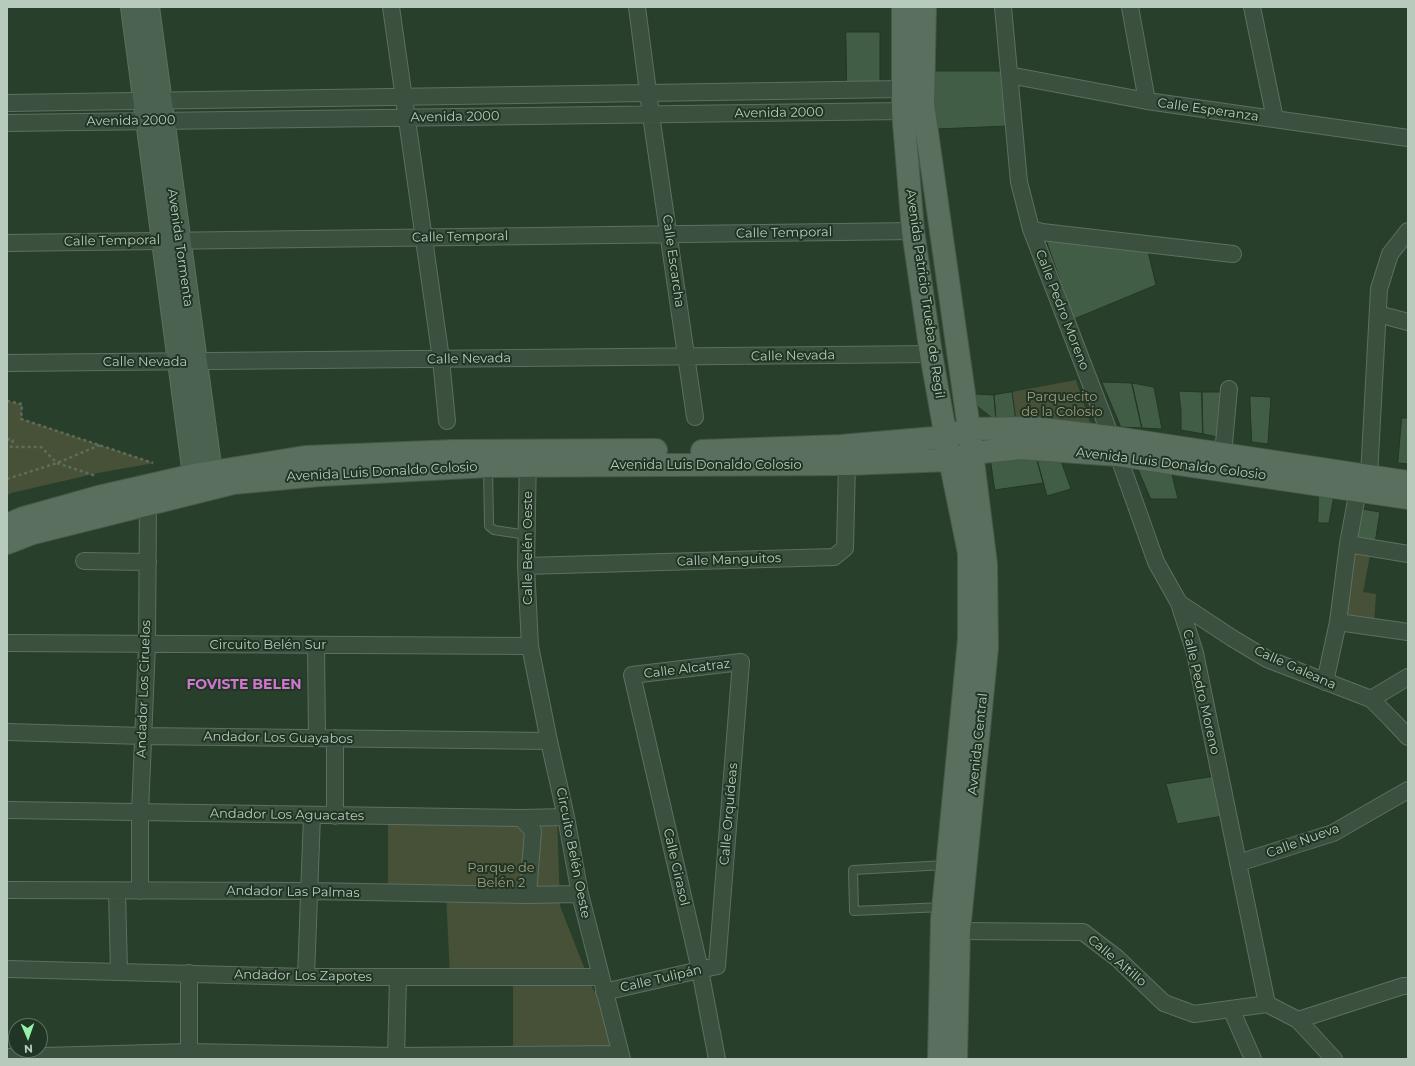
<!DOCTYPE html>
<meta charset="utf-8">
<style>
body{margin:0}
#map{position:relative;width:1415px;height:1066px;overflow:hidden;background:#28402b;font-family:Montserrat,sans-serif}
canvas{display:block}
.frame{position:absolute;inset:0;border:8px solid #b8cabc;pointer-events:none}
.north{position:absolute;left:8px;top:1018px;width:40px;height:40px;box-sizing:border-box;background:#203524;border:1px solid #5d7161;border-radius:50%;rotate:178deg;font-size:11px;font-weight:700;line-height:16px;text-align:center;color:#b8cabc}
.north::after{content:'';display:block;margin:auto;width:14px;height:18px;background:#96f1a7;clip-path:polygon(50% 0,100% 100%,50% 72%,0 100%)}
</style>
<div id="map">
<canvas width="1415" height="1066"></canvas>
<div class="frame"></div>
<div class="north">N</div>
</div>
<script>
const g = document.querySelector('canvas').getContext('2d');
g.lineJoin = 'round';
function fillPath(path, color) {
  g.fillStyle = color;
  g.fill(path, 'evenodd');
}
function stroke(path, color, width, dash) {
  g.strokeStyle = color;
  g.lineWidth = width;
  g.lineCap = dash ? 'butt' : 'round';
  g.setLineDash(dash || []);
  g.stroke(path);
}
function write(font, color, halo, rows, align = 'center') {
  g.font = font + ' Montserrat,sans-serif';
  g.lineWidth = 4;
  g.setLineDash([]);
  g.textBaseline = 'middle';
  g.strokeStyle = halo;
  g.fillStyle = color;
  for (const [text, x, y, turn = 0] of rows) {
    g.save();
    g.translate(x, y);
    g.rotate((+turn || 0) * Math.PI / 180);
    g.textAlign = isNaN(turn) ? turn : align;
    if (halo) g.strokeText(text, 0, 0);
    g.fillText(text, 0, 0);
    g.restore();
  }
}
fillPath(new Path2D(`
 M1076 380 1091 425 1016 421 1012 392Z
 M7 401 22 404V419L154 463 98 473 11 493 7 496Z
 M1350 547 1371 550 1363 592 1376 594 1374 625 1342 621Z
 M388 817H557L560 906 591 985 604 1010 614 1044 608 1054 513 1059V977H450L446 893H388Z`), '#465138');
const building = new Path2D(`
 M846 32H880V83H847Z
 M933 71H1000L1008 126 936 129Z
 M1046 239 1147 247 1156 285 1074 319Z
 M1102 382 1132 383 1142 428 1121 427Z
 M1132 383 1154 387 1162 429 1142 428Z
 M1179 391 1202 392 1203 434 1181 430V411Z
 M1012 392 1016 421H996L994 395Z
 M1202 392H1228L1223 438 1203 434Z
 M975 394 994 395 996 421 977 406Z
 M1250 396 1271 397 1268 444 1252 442Z
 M1402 418H1408V464L1398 463Z
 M990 455 1036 456 1043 483 995 490Z
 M1059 455 1071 489 1047 496 1036 456Z
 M1135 462 1170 466 1178 499H1151Z
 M1319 484 1335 490 1329 523H1318Z
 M1357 508 1380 512 1375 543 1354 542Z
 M1217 776 1223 816 1177 824 1166 784Z`);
fillPath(building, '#425d46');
stroke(building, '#233726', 1);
const lane = new Path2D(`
 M488 467 489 526 494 530 527 535
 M942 907 854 911 853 870 946 865`);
const street = new Path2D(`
 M391 7 441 359 447 421
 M637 7 651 115 695 417
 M1003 7 1019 182 1031 229 1118 455 1156 562 1179 603 1195 653 1267 1004 1298 1020 1334 1059
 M1130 7 1147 101
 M1252 7 1275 119
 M1009 75 1147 101 1408 138
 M7 103 902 89
 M7 123 903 111
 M1031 229 1042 232 1233 254
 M7 243 913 231
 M1378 314 1408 322
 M7 363 931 354
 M1223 454 1229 389
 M528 455 526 566 530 646 549 741 566 817 580 894 622 1059
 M1369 476 1379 289 1390 254 1408 231
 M1348 544 1408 554
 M84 561 148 562
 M526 566 834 557 845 548 847 464
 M1179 603 1232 638 1267 659 1371 699 1391 719 1408 737
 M1338 622 1408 632
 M7 643 530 646
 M316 645 317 738
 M1325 682 1338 622 1348 544 1358 490
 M1371 699 1408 677
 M7 732 143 736 549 741
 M7 810 521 818 566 817
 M335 816V738
 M521 818 533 831 528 894
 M1238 863 1333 833 1408 790
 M7 890 310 891 525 895 580 894
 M117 891 119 972
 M140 891V812L147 645 148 504 146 494
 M959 931 1083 932 1117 958 1164 1003 1194 1014 1267 1004
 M7 969 306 977H600
 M189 973V1059
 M306 977 312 815
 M604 992 717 966 741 662 632 675 700 970 717 1059
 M1231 1009 1253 1059
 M1298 1020 1403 986H1408
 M7 1057 189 1052 396 1056 620 1054
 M396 1059 398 977`);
const secondary = new Path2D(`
 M132 7 194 475
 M148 7 213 488`);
const primary = new Path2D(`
 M903 7V111L913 231 931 354 950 460 969 553V639L942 919 939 1059
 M925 7 923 104 969 429 986 564 987 648 959 931 956 1059
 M702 451 841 446 946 437 969 429 1033 428 1110 437 1408 482
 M7 525 23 518 98 497 194 475 305 457 454 451 656 450
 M7 543 33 533 233 483 320 475 488 466 847 464 950 460 972 453 1021 448 1118 455 1408 498`);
stroke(lane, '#5d7060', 10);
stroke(street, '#5d7060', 18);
stroke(secondary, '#5d7060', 24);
stroke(primary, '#455949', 24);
stroke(new Path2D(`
 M7 401 22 404 21 419 153 463
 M7 439 13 440 11 447H41L57 463 96 476
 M7 479 57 463 100 445`), '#5e6d59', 2.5, [3, 3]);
stroke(lane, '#3c503f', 8);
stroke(street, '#3c503f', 16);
stroke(secondary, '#4a624f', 22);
stroke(primary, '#5a6f5d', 22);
write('13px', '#b8cabc', '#203524', [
 ["Calle Esperanza",1208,110,8],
 ["Avenida 2000",779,113,-1],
 ["Avenida 2000",455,117,-1],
 ["Avenida 2000",131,121,-1],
 ["Calle Temporal",784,233,-1],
 ["Calle Temporal",460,237,-1],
 ["Calle Temporal",112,241,-1],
 ["Avenida Tormenta",180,248,82],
 ["Calle Escarcha",673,261,82],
 ["Avenida Patricio Trueba de Regil",925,294,82],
 ["Calle Pedro Moreno",1062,310,69],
 ["Calle Nevada",793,356,-1],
 ["Calle Nevada",469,359,-1],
 ["Calle Nevada",145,362],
 ["Avenida Luis Donaldo Colosio",1171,464,7],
 ["Avenida Luis Donaldo Colosio",706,465],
 ["Avenida Luis Donaldo Colosio",382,472,-3],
 ["Calle Belén Oeste",528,548,-90],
 ["Calle Manguitos",729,560,-2],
 ["Circuito Belén Sur",268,645],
 ["Calle Galeana",1295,668,24],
 ["Calle Alcatraz",687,669,-7],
 ["Andador Los Ciruelos",144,689,-88],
 ["Calle Pedro Moreno",1201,692,77],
 ["Andador Los Guayabos",278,738,1],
 ["Avenida Central",978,744,-84],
 ["Calle Orquídeas",729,814,-85],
 ["Andador Los Aguacates",287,815,1],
 ["Calle Nueva",1303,841,-20],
 ["Circuito Belén Oeste",573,853,79],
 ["Calle Girasol",676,867,77],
 ["Andador Las Palmas",293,892,1],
 ["Calle Altillo",1117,961,40],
 ["Andador Los Zapotes",303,976,1],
 ["Calle Tulipán",661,979,-13]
]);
write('13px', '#a39c7f', '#203524', [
 ["Parquecito",1062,397],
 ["de la Colosio",1062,412],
 ["Parque de",501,868],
 ["Belén 2",501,883]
]);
write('bold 14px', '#d176d1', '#203524', [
 ["FOVISTE BELEN",244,685]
]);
</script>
